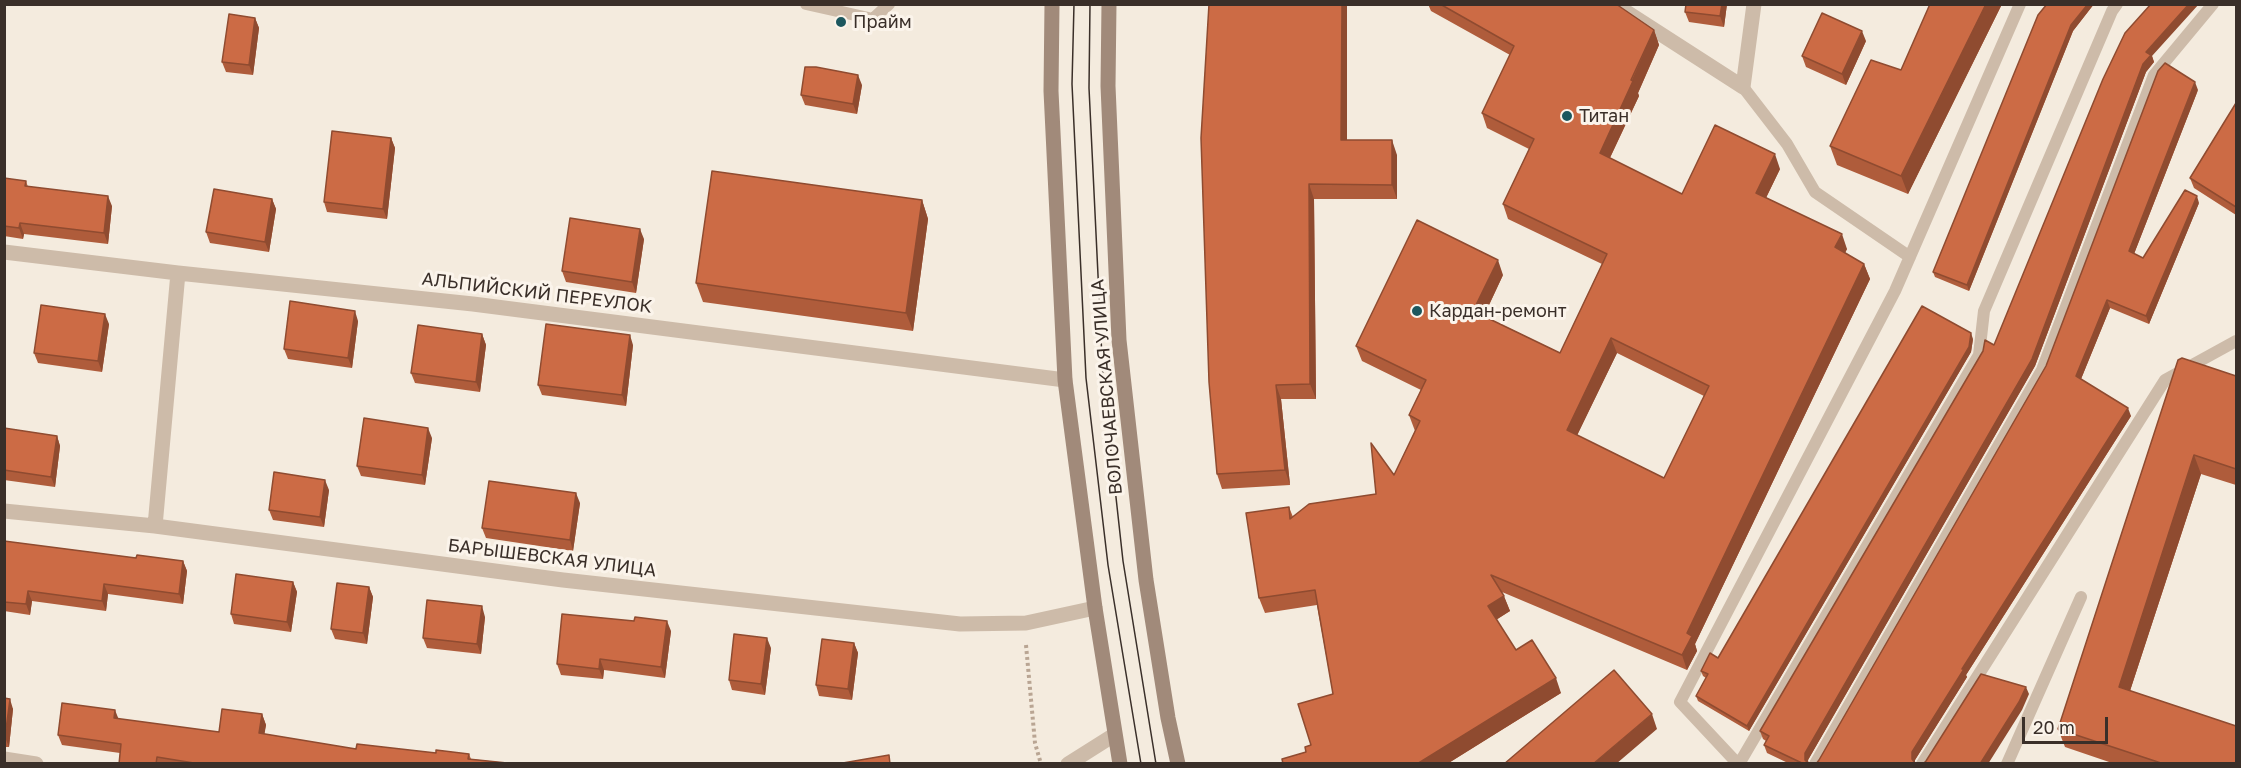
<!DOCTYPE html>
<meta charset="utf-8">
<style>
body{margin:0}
#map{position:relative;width:2241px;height:768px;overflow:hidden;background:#f4ebde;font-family:"Golos Text",sans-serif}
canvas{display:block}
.frame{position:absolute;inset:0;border:6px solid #3a2f29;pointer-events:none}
.scale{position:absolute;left:2022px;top:717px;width:86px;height:27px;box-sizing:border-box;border:3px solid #3a2f29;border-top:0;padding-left:8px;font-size:18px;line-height:21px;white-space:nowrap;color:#3a2f29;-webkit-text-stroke:4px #fbf4eb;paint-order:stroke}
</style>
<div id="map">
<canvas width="2241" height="768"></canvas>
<div class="frame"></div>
<div class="scale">20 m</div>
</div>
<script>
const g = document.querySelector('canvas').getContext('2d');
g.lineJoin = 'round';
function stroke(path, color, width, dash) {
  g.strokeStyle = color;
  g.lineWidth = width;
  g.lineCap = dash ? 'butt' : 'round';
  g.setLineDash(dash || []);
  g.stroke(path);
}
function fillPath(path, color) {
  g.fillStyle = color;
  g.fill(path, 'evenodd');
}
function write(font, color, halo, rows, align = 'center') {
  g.font = font + ' "Golos Text",sans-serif';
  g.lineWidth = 6;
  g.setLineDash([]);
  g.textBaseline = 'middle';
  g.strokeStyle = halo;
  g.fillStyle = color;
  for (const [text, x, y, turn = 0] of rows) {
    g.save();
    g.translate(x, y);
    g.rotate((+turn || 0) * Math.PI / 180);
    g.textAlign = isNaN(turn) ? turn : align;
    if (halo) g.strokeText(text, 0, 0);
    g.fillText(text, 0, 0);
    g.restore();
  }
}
stroke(new Path2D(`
 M1026 645 1035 743 1041 764`), '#b9a593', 4, [3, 3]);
stroke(new Path2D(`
 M806 4 873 19 889 4
 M1743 87 1787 144 1815 192 1910 257
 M1738 764 1680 702 1895 291 2020 4
 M1739 764 1979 355 1984 311 2112 11 2117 4
 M1815 764 2042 370 2154 75 2213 4
 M1922 764 2165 380 2236 341
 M2007 764 2081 597`), '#cdbba9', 12);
stroke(new Path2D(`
 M1614 4 1743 87 1754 4
 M4 252 178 273 473 304 1065 380
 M4 511 155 526 563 580 960 624 1026 623 1095 608
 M155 526 178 273
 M4 759 36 764
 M1068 764 1114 735`), '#cdbba9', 15);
stroke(new Path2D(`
 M1052 4 1051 91 1065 380 1095 608 1120 764
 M1109 4 1108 86 1119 340 1146 580 1168 718 1178 764`), '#a18a7a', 15);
stroke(new Path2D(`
 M1074 4 1072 84 1086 378 1108 565 1141 764
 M1090 4 1089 88 1103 379 1123 561 1156 764`), '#3a2f29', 1.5);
fillPath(new Path2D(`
 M1347 4V140L1397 155V199H1314L1316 399H1281L1290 485 1222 489 1217 474Z
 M1428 4H1616L1654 30 1659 45 1638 93 1639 96 1610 158 1682 194 1780 169 1766 198 1847 249 1845 253 1864 264 1870 279 1695 644 1697 651 1687 670 1502 592 1510 611 1496 620 1516 650 1561 693 1447 764H1283L1306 752 1311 745 1333 694 1317 605 1265 613 1259 598 1289 507 1293 517 1376 494 1394 475 1415 431 1409 415 1421 390 1362 361 1356 346 1503 275 1484 316 1560 353 1602 264 1508 219 1503 204 1529 149 1487 128 1482 113 1510 55 1431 11ZM1617 353 1704 396 1664 478 1577 435Z
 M1727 4 1724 27 1689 22 1685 12Z
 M1930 4H2002L1908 194 1837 165 1830 146 1901 70Z
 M2047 4H2094L2073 31 1969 291 1935 277 1933 272Z
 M255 18 259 28 253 75 226 72 222 62Z
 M1866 41 1846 85 1806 67 1802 56Z
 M2152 56 2154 62 2146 72 2035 366 1808 760 1809 764H1790L1767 753 1764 745 1766 741 1763 739 1760 731 1994 345Z
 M862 85 857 114 805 105 801 95Z
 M2198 90 2134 254 2143 258 2199 203 2149 324 2110 308 2081 379 2131 416 1966 675 1967 677 1915 760V763L1819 760 2046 366Z
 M2236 103V215L2194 188 2190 178Z
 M391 138 395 148 387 219 327 212 324 202Z
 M4 178 26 181 28 187 112 206 108 244 24 234 23 239 4 236Z
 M272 199 276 209 269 252 210 243 206 232Z
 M922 200 928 219 913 331 703 302 696 283Z
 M644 239 636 293 566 282 562 271Z
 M358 321 352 368 288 359 284 349Z
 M109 324 102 372 38 363 34 353Z
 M482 334 486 345 480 392 415 383 411 373Z
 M1973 339 1971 352 1749 731 1698 701 1696 696 1706 678 1703 676 1701 671 1718 658Z
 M633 345 626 406 542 395 538 385Z
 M2178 360 2236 376V485L2201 474 2130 691 2236 764H2115L2065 747 2058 729Z
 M4 428 57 436 60 446 55 487 4 480Z
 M432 438 425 485 361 476 357 466Z
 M329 490 324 527 273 520 269 510Z
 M580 503 573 551 486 538 482 528Z
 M4 541 136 558 183 561 187 571 183 604 108 594 106 611 32 601 30 615 4 611Z
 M293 582 297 592 291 632 234 624 231 614Z
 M369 587 373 597 367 644 335 639 331 629Z
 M485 617 481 654 427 648 423 638Z
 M671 631 665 678 604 670 603 679 561 675 557 664Z
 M854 643 858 653 852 700 819 696 816 685Z
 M771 648 765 695 732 690 729 680Z
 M4 698 13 709 9 747H4Z
 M262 714 266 725 264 734 356 749 436 753 469 754 471 759 517 764H119L120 753 62 745 58 735 118 719 219 732Z`), '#af5c3b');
fillPath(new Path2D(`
 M1342 4H1347V155L1341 140Z
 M1722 4H1727L1724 27 1720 16Z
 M1986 4H2002L1908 194 1901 176Z
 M2088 4H2094L2073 31 1969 291 1967 285 2071 25Z
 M2189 4H2199L2152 56 2154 62 2146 72 2035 366 1808 760V764L1805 760V753L2146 52Z
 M255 18 259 28 253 75 249 65Z
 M1654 30 1659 45 1638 93 1639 96 1605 168 1600 153Z
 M1862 31 1866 41 1846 85 1842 74Z
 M858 75 862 85 857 114 853 104Z
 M2195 82 2198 90 2132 259 2129 251Z
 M391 138 395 148 387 219 383 209Z
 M1392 140 1397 155V199L1392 185Z
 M1775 154 1780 169 1761 208 1756 193Z
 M1309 184 1314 199 1316 399 1310 384Z
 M108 196 112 206 108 244 104 233Z
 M2197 196 2199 203 2149 324 2146 316Z
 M272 199 276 209 269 252 265 242Z
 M922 200 928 219 913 331 906 313Z
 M20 223 24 234 23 239 19 228Z
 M640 229 644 239 636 293 632 282Z
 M1842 234 1847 249 1840 262 1835 247Z
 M1498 260 1503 275 1479 326 1473 311Z
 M1864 264 1870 279 1695 644 1697 651 1687 670 1682 655 1687 633Z
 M2107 300 2110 308 2079 384 2076 376Z
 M355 311 358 321 352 368 348 358Z
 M105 314 109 324 102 372 98 361Z
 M1971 333 1973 339 1971 352 1749 731 1747 726Z
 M482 334 486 345 480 392 476 382Z
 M630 335 633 345 626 406 622 395Z
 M1611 338 1617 353 1572 446 1567 430Z
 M1276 385 1281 399 1290 485 1285 470Z
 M2128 408 2131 416 1966 675 1967 677 1915 760V764L1912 759V752L1962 669Z
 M428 428 432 438 425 485 422 475Z
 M57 436 60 446 55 487 51 477Z
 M2194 455 2201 474 2125 706 2119 687Z
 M325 480 329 490 324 527 320 517Z
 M576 493 580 503 573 551 570 540Z
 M183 561 187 571 183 604 179 594Z
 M293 582 297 592 291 632 287 622Z
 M104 584 108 594 106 611 102 601Z
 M369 587 373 597 367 644 363 633Z
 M28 591 32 601 30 615 26 604Z
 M1504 596 1510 611 1494 621 1488 606Z
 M482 606 485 617 481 654 477 644Z
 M667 621 671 631 665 678 661 667Z
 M767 638 771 648 765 695 761 684Z
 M854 643 858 653 852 700 848 689Z
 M600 659 604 670 603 679 599 669Z
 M1556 678 1561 693 1447 764H1417Z
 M2026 687 2029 694 2022 710 1988 764H1980Z
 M10 699 13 709 9 747 5 737Z
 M115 710 119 720 114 718Z
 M262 714 266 725 263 743 259 733Z
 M1652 714 1657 729 1616 764H1593Z`), '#8f4b30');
const building = new Path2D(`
 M1209 4H1342L1341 140H1392V185L1309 184 1310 384 1276 385 1285 470 1217 474 1209 382 1201 138Z
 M1440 4H1616L1654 30 1631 80 1633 81 1600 153 1682 194 1715 125 1775 154 1756 193 1842 234 1835 247 1864 264 1687 633 1692 636 1682 655 1491 575 1504 596 1488 606 1516 650 1532 640 1556 678 1417 764H1283L1282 759 1306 752 1305 747 1311 745 1298 704 1333 694 1315 590 1259 598 1246 513 1289 507 1290 519 1309 504 1376 494 1371 443 1394 475 1420 421 1409 415 1426 380 1356 346 1417 220 1498 260 1473 311 1560 353 1607 254 1503 204 1534 139 1482 113 1514 46ZM1611 338 1709 386 1664 478 1567 430Z
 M1686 4H1722L1720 16 1685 12Z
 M1930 4H1986L1901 176 1830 146 1871 60 1901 70Z
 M2047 4H2088L2071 25 1967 285 1933 272 2038 15Z
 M2151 4H2189L2146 52 2151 55 2143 64 2032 359 1805 753V760L1809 764H1804L1764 745 1769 736 1760 731 1983 351 1985 340 1994 345 2103 79 2125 33Z
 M1822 13 1862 31 1842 74 1802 56Z
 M229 14 255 18 249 65 222 62Z
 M2165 63 2195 82 2129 251 2143 258 2185 190 2197 196 2146 316 2107 300 2076 376 2128 408 1962 669H1964L1912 752V759L1915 763 1918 764H1816L1819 760 2046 366 2158 71Z
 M805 67H816L858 75 853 104 801 95Z
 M2236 103V207L2190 178Z
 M332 131 391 138 383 209 324 202Z
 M712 171 922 200 906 313 696 283Z
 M4 178 26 181 25 186 108 196 104 233 20 223 19 228 4 226Z
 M214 189 272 199 265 242 206 232Z
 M570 218 640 229 632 282 562 271Z
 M290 301 355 311 348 358 284 349Z
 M41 305 105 314 98 361 34 353Z
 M1922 306 1971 333 1969 347 1747 726 1696 696 1708 674 1701 671 1710 653 1718 658Z
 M546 324 630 335 622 395 538 385Z
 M418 325 482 334 476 382 411 373Z
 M2182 358 2236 376V469L2194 455 2119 687 2236 726V764H2164L2058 729 2178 360Z
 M364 418 428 428 422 475 357 466Z
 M4 428 57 436 51 477 4 470Z
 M274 472 325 480 320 517 269 510Z
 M489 481 576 493 570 540 482 528Z
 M4 541 136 558 137 555 183 561 179 594 104 584 102 601 28 591 26 604 4 602Z
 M236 574 293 582 287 622 231 614Z
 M337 583 369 587 363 633 331 629Z
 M427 600 482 606 477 644 423 638Z
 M562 614 634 621 635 617 667 621 661 667 600 659 599 669 557 664Z
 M734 634 767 638 761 684 729 680Z
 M822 639 854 643 848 689 816 685Z
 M1614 670 1652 714 1593 764H1504Z
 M1981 674 2026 687 2019 702 1980 764H1923L1926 761Z
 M4 698 10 699 5 737H4Z
 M62 703 115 710 114 718 219 732 222 709 262 714 259 733 356 749 357 744 436 753V750L469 754 468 759 517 764H200L157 757 156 764H119L121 744 58 735Z
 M889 755 890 764H837Z`);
fillPath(building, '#cc6b45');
stroke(building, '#8f4b30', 1.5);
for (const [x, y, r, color] of [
 [841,22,6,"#1c575e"],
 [1567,116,6,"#1c575e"],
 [1417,311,6,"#1c575e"]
]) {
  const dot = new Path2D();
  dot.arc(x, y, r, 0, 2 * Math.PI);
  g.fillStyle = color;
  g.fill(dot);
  stroke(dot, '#fbf4eb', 2);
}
write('18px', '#3a2f29', '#fbf4eb', [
 ["Прайм",853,22],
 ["Титан",1579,116],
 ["Кардан-ремонт",1429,311]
], 'left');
write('18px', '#3a2f29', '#fbf4eb', [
 ["АЛЬПИЙСКИЙ ПЕРЕУЛОК",537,293,7],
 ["ВОЛОЧАЕВСКАЯ УЛИЦА",1107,387,-95],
 ["БАРЫШЕВСКАЯ УЛИЦА",552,558,7]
]);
</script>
